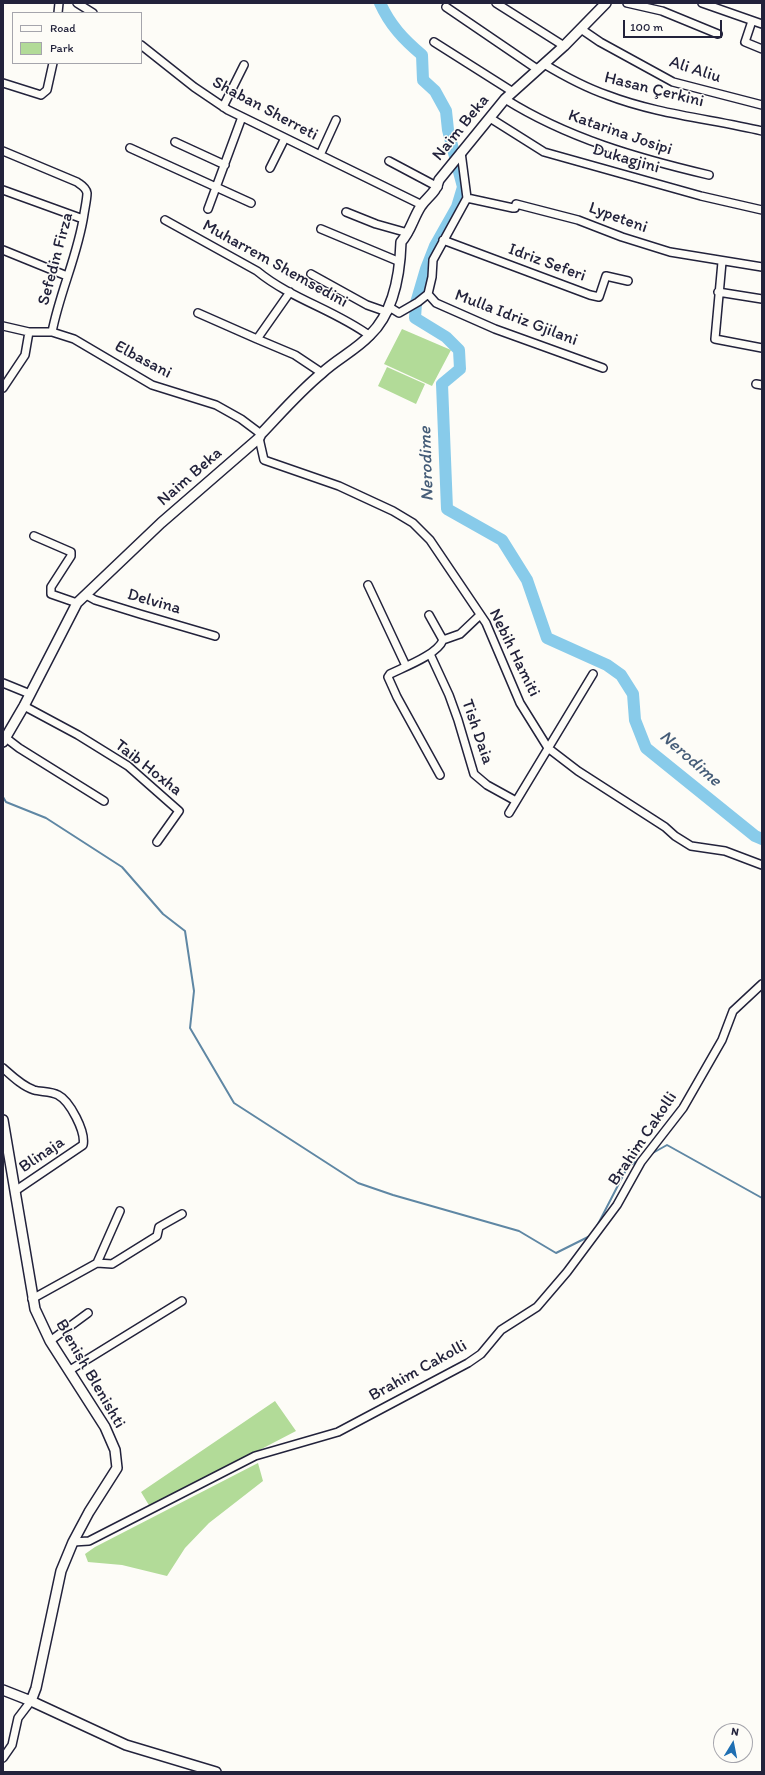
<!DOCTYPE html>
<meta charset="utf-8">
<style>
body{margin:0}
#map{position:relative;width:765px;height:1775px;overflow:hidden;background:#fdfcf7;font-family:Itim,sans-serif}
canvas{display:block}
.frame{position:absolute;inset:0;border:4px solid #22223b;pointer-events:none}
.legend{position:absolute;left:12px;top:12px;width:130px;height:52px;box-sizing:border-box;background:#fdfcf7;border:1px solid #a5a5ac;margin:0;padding:5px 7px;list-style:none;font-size:12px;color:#22223b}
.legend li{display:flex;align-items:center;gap:8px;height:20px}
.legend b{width:20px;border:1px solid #a5a5ac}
.north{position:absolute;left:713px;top:1723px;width:40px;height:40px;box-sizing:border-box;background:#fdfcf7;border:1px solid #a5a5ac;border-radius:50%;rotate:10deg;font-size:11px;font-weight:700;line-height:16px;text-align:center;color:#22223b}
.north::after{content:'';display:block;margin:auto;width:14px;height:18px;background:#1f6fb2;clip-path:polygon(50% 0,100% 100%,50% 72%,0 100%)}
.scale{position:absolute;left:623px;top:20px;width:99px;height:18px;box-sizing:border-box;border:2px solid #22223b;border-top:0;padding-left:5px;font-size:12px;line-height:14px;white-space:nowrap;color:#22223b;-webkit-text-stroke:3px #fdfcf7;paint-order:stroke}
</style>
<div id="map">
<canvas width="765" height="1775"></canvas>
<div class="frame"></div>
<ul class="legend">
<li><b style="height:5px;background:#fdfcf7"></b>Road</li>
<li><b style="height:11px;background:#b2db98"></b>Park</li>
</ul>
<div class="north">N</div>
<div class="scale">100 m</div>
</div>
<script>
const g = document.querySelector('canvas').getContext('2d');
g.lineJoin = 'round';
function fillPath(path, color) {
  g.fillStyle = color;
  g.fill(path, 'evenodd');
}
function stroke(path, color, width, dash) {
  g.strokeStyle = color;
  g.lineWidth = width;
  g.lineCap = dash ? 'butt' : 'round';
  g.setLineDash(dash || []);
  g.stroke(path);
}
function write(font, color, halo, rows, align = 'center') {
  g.font = font + ' Itim,sans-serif';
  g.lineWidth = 3;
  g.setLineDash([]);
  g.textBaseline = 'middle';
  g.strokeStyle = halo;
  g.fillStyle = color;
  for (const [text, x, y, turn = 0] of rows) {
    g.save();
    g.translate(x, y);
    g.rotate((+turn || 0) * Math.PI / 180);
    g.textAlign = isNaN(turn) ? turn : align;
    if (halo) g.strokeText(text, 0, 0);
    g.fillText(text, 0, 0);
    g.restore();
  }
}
fillPath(new Path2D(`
 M402 329 451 350 432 386 384 364Z
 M387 367 425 384 416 404 378 386Z
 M275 1401 296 1431 150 1507 141 1492Z
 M258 1463 263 1481 209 1523 185 1548 167 1576 122 1565 88 1562 85 1554 95 1547Z`), '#b2db98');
stroke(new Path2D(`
 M3 797 6 802 46 818 122 867 163 914 185 931 194 991 190 1028 234 1103 358 1183 393 1195 519 1231 556 1253 590 1236
 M651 1154 667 1145 762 1198
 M596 1228 628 1166 638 1161`), '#5f87a4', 2);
stroke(new Path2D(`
 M380 3C390 25 403 39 422 55L423 80 435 91 446 111 448 130 463 187 457 207 435 246 426 269 416 303 415 318 446 337 459 350 460 369 442 384 447 509 502 540 527 580 547 638 607 665 621 675 633 694 635 720 646 748 755 836 762 839`), '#88cbea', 12);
const minor = new Path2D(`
 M77 3 93 13
 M496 3 564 46
 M627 3 662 11 718 34
 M702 3 762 24
 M446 7 537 69
 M58 13 59 3
 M752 21 745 42 762 49
 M581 29 600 42 673 82 762 105
 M434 42 513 92
 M141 45 194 87 228 110 422 205
 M544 64C564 76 584 87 607 95 656 114 711 119 762 131
 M3 83 41 95 47 90 53 63
 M505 99C567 138 637 158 709 175
 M223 107 244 65
 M490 118 544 152 701 196 762 210
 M175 142 225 165
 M130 148 251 203
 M3 151 77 182C81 185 86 187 87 193 87 199 85 207 84 214 78 255 60 291 52 332
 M461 152 467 198 433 260 432 277 428 294 436 303 495 329 603 368
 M320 155 336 120
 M389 161 438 187
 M270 168 285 138
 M3 190 83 219
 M467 198 513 208H515L516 204 578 220 622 237 670 252 762 267
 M208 209 242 117
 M346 212 376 224 408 233
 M165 220 257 271C291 299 335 310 370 336
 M321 229 400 262
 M443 240 590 295 599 297 606 276 628 281
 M3 250 67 276
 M722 262 715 339 762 348
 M311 274 367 305 387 312 391 308 399 313 418 302 428 294
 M290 292 257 339 295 355 322 373
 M718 292 762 299
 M198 313 257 339
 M3 326 29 332H52L74 339 152 385 216 405 241 419 261 434
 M756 384 762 385
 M3 388 25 355 29 332
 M259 438 264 460 339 486 393 511 413 523 430 540 486 623 520 703 548 748 578 771 665 827 675 836 691 846 725 851 762 865
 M34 536 71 552V556L51 587V594L77 603
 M368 585 406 666
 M86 595 95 600 140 614 215 636
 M429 615 443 640
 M430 654 449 695 458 720 474 774 487 785 516 801
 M3 683 30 694
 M24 706 78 735 128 766 179 811 157 842
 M6 738 19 748 104 801
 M440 775 397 697 388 677 390 674C404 667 437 655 443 640L460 634 480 615
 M509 813 593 674
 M3 1068C12 1076 22 1086 34 1090 41 1092 51 1091 58 1095 70 1101 86 1132 83 1145L15 1191
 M97 1263 120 1211
 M32 1299 97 1263 112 1264 157 1236 159 1227 182 1214
 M50 1341 88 1313
 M70 1370 182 1301
 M73 1542 89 1541 255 1456 338 1432 468 1363 481 1354 501 1330 537 1307 567 1272 617 1205 641 1162 683 1108 722 1040 733 1011 762 984
 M3 1758 12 1745 18 1718 31 1701`);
const tertiary = new Path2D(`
 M3 742 24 706 77 603 161 523 259 438 261 434C281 413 300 391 322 373 337 359 356 350 370 335 394 312 400 274 401 242 411 231 413 218 421 206 428 196 436 193 439 180L505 99 564 46 606 3
 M3 1120 35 1309 50 1341 105 1427 115 1450 117 1468 89 1512 73 1542 61 1571 36 1688 31 1701
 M3 1690 31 1701 126 1745 216 1772`);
stroke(minor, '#22223b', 10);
stroke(tertiary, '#22223b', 12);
stroke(minor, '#fdfcf7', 7);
stroke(tertiary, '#fdfcf7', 9);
write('17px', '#22223b', '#fdfcf7', [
 ["Ali Aliu",695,70,18],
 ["Hasan Çerkini",654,90,14],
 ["Shaban Sherreti",265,109,28],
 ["Naim Beka",461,128,-51],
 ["Katarina Josipi",620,133,19],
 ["Dukagjini",626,159,16],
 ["Lypeteni",618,218,20],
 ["Sefedin Firza",56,259,-75],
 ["Idriz Seferi",547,263,20],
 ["Muharrem Shemsedini",275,264,29],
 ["Mulla Idriz Gjilani",516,318,21],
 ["Elbasani",143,360,28],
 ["Naim Beka",190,477,-41],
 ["Delvina",154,602,16],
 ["Nebih Hamiti",514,653,64],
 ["Tish Daia",477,732,71],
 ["Taib Hoxha",148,768,38],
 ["Brahim Cakolli",643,1139,-56],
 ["Blinaja",42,1155,-34],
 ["Brahim Cakolli",418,1371,-29],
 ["Blenish Blenishti",90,1374,60]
]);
write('italic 18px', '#465d78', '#fdfcf7', [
 ["Nerodime",427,464,-92],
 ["Nerodime",690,759,41]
]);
</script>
